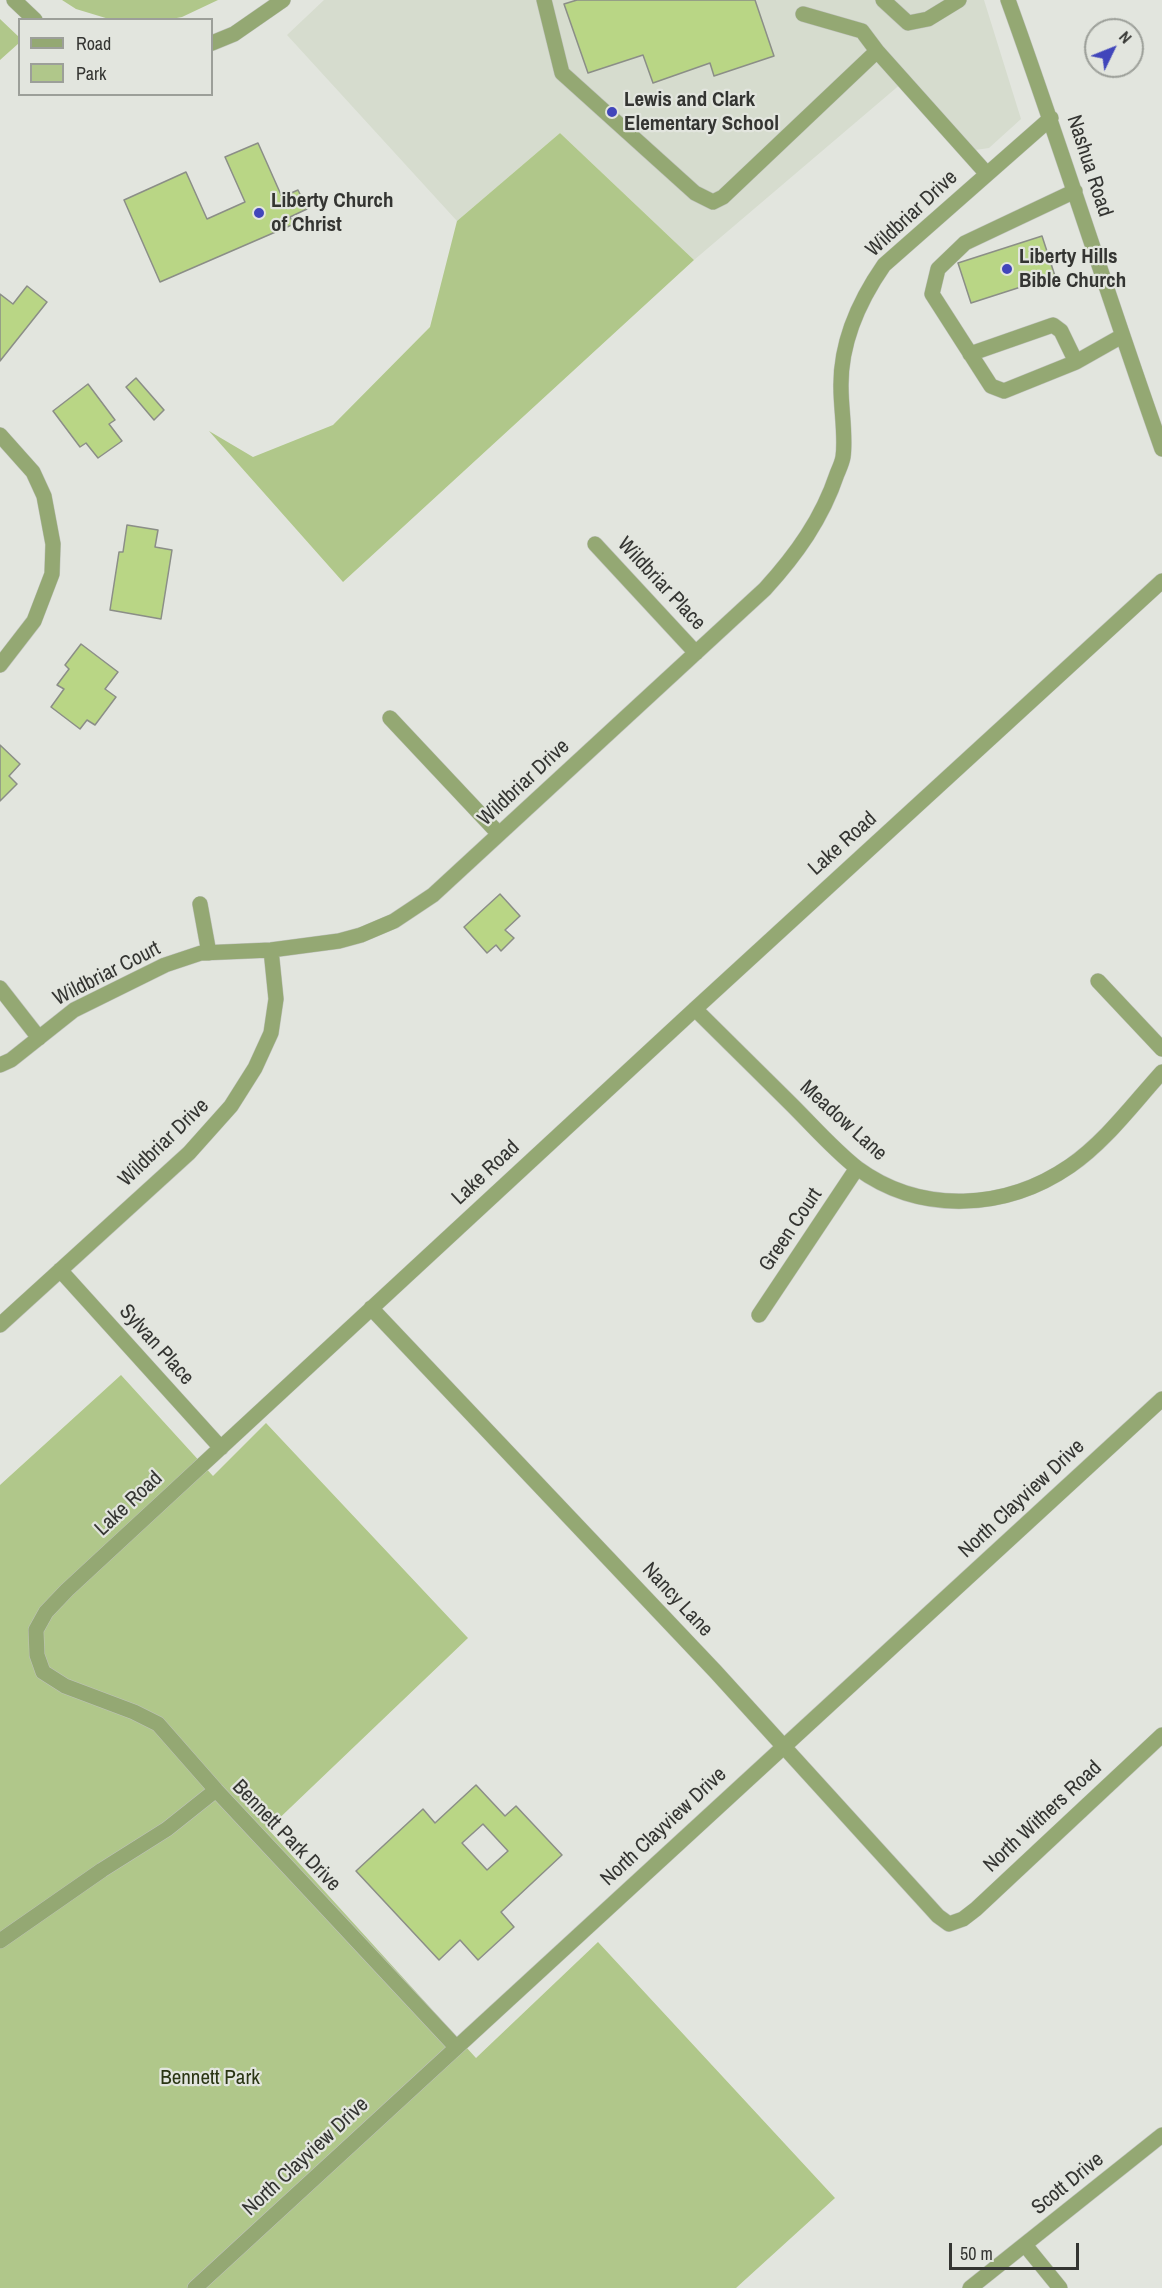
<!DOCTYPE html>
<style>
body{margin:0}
#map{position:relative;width:1162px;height:2288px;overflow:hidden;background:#e2e5de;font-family:"Archivo Narrow",sans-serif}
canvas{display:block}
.legend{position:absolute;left:18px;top:18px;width:195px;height:78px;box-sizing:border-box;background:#e2e5de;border:2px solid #9c9f99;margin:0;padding:8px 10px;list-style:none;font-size:18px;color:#343532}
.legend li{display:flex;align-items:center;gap:12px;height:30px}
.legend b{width:30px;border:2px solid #9c9f99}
.north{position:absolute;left:1084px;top:18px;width:60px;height:60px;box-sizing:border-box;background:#e2e5de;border:2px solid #9c9f99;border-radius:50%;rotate:47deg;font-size:16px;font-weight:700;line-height:24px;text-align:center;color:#343532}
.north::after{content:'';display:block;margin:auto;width:21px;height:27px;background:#4146bb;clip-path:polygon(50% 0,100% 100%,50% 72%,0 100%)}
.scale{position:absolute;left:949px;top:2243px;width:130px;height:27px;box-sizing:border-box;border:3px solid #343532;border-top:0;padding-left:8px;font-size:18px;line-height:21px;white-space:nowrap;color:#343532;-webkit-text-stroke:4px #e2e5de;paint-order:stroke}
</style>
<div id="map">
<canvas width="1162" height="2288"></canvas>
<ul class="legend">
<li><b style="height:8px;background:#94a873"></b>Road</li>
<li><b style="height:16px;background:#b0c78a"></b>Park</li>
</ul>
<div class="north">N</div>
<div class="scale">50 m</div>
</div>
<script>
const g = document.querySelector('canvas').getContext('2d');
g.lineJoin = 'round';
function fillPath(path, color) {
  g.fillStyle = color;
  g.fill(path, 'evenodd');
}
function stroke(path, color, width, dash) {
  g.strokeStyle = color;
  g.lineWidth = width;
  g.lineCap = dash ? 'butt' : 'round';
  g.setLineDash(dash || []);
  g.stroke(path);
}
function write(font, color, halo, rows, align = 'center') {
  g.font = font + ' "Archivo Narrow",sans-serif';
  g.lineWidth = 4.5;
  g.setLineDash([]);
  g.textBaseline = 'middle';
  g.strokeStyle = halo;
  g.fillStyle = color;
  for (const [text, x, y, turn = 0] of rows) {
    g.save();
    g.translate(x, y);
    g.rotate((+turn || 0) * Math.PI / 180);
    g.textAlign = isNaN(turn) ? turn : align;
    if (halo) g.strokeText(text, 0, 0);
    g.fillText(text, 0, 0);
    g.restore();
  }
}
fillPath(new Path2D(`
 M324 0H984L1021 119 989 148 975 150 909 77 694 260 560 133 457 221 287 35Z`), '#d6dcce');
fillPath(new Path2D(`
 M62 0H218L182 17 166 20 109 19 76 9Z
 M0 19 20 38 19 43 0 60Z
 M560 133 694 260 343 582 209 431 253 457 333 425 430 327 457 221Z
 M121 1375 213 1476 266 1423 468 1638 268 1829 476 2058 598 1942 835 2198 736 2288H0V1485Z`), '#b0c78a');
const building = new Path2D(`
 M577 0H755L774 56 714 76 710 63 653 83 643 55 588 73 564 4Z
 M258 143 282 197 298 190 307 209 290 217 294 224 160 282 124 200 186 172 207 219 245 202 225 157Z
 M1042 236 1055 276 971 303 958 263Z
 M27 286 47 302 0 361V294L13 304Z
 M136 378 164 410 154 420 126 387Z
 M88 384 115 420 109 424 122 441 98 458 86 443 80 447 53 411Z
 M127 525 158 530 155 547 172 550 161 619 110 610 119 552H123Z
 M81 644 118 672 105 689 116 697 95 725 87 720 80 729 51 707 64 689 57 685 69 669 65 665Z
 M0 745 20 764 9 776 17 784 0 801Z
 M500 894 520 916 505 930 514 938 501 951 496 945 487 953 464 927Z
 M476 1785 505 1816 516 1806 562 1855 501 1912 514 1927 478 1960 460 1940 439 1960 356 1871 423 1809 435 1823ZM483 1824 508 1851 487 1870 462 1843Z`);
fillPath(building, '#b9d685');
stroke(building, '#8b8e87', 1.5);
const minor = new Path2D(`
 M14 0 35 20
 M544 0 562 73 695 193 713 202 723 197 877 51
 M883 0 908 23 928 19 959 0
 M1008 0C1062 149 1109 300 1162 449
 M803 14 862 31 877 51 987 174
 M212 43 234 34 283 0
 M1075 191 965 243 938 269 932 294 991 386 1004 391 1076 362 1122 336
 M970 354 1053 325 1061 331 1076 362
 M0 435 33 472 44 496 53 544 52 574 34 621 0 665
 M595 544 696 653
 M390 718 499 834
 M200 904 209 953
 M1098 981 1162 1049
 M0 988 39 1038
 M695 1009C727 1041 760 1073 792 1105 813 1126 834 1150 857 1168 921 1215 1006 1210 1070 1166 1105 1142 1133 1104 1162 1072
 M0 1065 11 1060 74 1010 165 965 201 953 271 950 339 941 361 935 394 921 433 895 765 589C796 555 822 519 837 474 839 469 842 463 843 457 846 437 841 409 841 388 840 343 859 301 884 265L1051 118
 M60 1270 221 1448
 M371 1308 715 1671 938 1916 949 1924 963 1919 976 1909 1162 1735
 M759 1315 857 1168
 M0 1325 189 1153 231 1106 255 1068 271 1033 276 999 271 950
 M0 1941 102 1870 167 1829 216 1790
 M456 2047 216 1790 158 1724 134 1712 65 1686 43 1672 37 1655 36 1630 46 1612 67 1590 695 1009 1162 581
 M1025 2245 1060 2288
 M195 2288 1162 1399
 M970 2288 1162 2135`);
stroke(minor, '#bfc2bc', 16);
stroke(minor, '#94a873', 15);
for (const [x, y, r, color] of [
 [612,112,6,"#4146bb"],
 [259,213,6,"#4146bb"],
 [1007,269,6,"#4146bb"]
]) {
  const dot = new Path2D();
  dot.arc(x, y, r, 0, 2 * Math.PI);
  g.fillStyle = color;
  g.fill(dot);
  stroke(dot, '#e2e5de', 2);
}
write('bold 21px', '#343532', '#e2e5de', [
 ["Lewis and Clark",624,100],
 ["Elementary School",624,124],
 ["Liberty Church",271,201],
 ["of Christ",271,225],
 ["Liberty Hills",1019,257],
 ["Bible Church",1019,281]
], 'left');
write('21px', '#343532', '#e2e5de', [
 ["Nashua Road",1089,166,72],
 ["Wildbriar Drive",912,214,-43],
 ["Wildbriar Place",661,584,47],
 ["Wildbriar Drive",524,783,-43],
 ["Lake Road",843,844,-42],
 ["Wildbriar Court",107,974,-27],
 ["Meadow Lane",843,1121,42],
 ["Wildbriar Drive",164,1143,-44],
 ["Lake Road",486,1173,-43],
 ["Green Court",791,1230,-56],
 ["Sylvan Place",156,1345,48],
 ["North Clayview Drive",1022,1499,-43],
 ["Lake Road",129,1504,-43],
 ["Nancy Lane",677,1600,47],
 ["North Withers Road",1043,1817,-43],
 ["North Clayview Drive",664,1827,-43],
 ["Bennett Park Drive",286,1836,46],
 ["North Clayview Drive",306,2157,-43],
 ["Scott Drive",1068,2184,-39]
]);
write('21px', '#2a3513', '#e2e5de', [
 ["Bennett Park",210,2078]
]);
</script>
